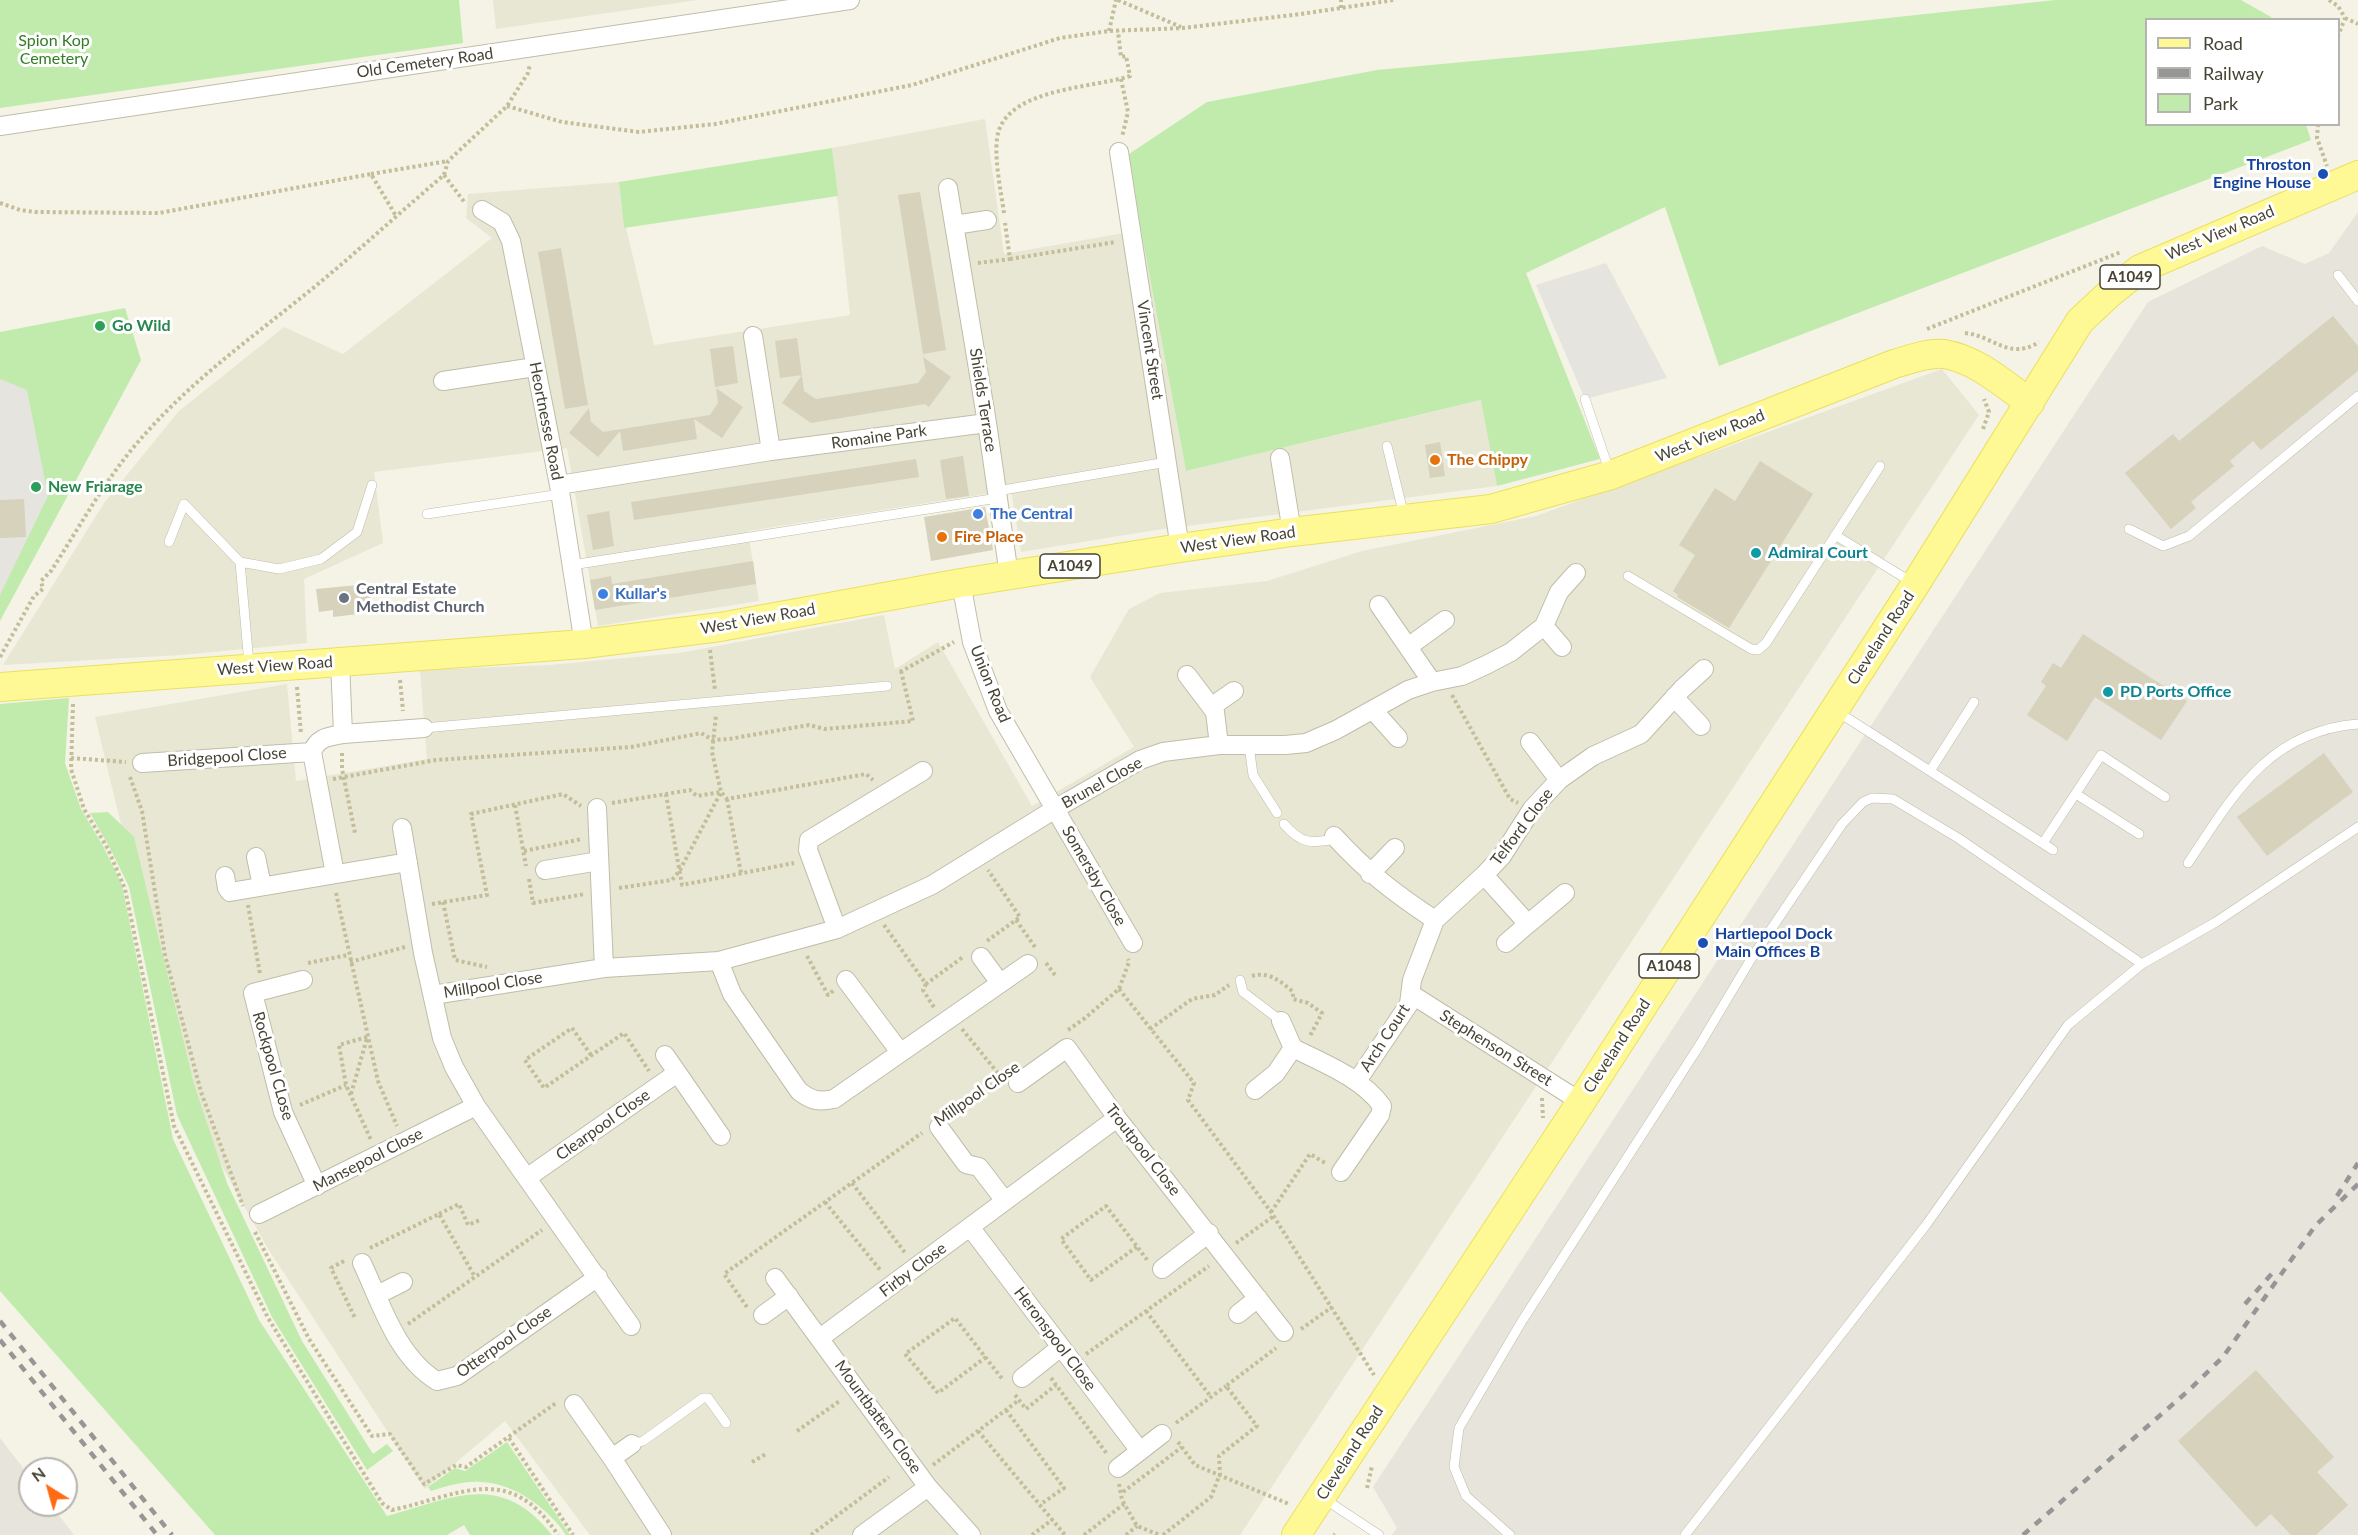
<!DOCTYPE html>
<style>
body{margin:0}
#map{position:relative;width:2358px;height:1535px;overflow:hidden;background:#f4f3e6;font-family:Lato,sans-serif}
canvas{display:block}
.legend{position:absolute;left:2145px;top:18px;width:195px;height:108px;box-sizing:border-box;background:#fff;border:2px solid #b5b4ae;margin:0;padding:8px 10px;list-style:none;font-size:18px;color:#474435}
.legend li{display:flex;align-items:center;gap:12px;height:30px}
.legend b{width:30px;border:2px solid #b5b4ae}
.north{position:absolute;left:18px;top:1457px;width:60px;height:60px;box-sizing:border-box;background:#fff;border:2px solid #b5b4ae;border-radius:50%;rotate:323deg;font-size:16px;font-weight:700;line-height:24px;text-align:center;color:#474435}
.north::after{content:'';display:block;margin:auto;width:21px;height:27px;background:#ff6c13;clip-path:polygon(50% 0,100% 100%,50% 72%,0 100%)}
</style>
<div id="map">
<canvas width="2358" height="1535"></canvas>
<ul class="legend">
<li><b style="height:8px;background:#fff995"></b>Road</li>
<li><b style="height:8px;background:#969696"></b>Railway</li>
<li><b style="height:16px;background:#c1ebad"></b>Park</li>
</ul>
<div class="north">N</div>
</div>
<script>
const g = document.querySelector('canvas').getContext('2d');
g.lineJoin = 'round';
function fillPath(path, color) {
  g.fillStyle = color;
  g.fill(path, 'evenodd');
}
function stroke(path, color, width, dash) {
  g.strokeStyle = color;
  g.lineWidth = width;
  g.lineCap = dash ? 'butt' : 'round';
  g.setLineDash(dash || []);
  g.stroke(path);
}
function write(font, color, halo, rows, align = 'center') {
  g.font = font + ' Lato,sans-serif';
  g.lineWidth = 6;
  g.setLineDash([]);
  g.textBaseline = 'middle';
  g.strokeStyle = halo;
  g.fillStyle = color;
  for (const [text, x, y, turn = 0] of rows) {
    g.save();
    g.translate(x, y);
    g.rotate((+turn || 0) * Math.PI / 180);
    g.textAlign = isNaN(turn) ? turn : align;
    if (halo) g.strokeText(text, 0, 0);
    g.fillText(text, 0, 0);
    g.restore();
  }
}
fillPath(new Path2D(`
 M493 0H698L496 29Z
 M985 119 1004 254 1141 230 1186 471 1482 400 1497 486 1156 530 1021 552 1011 490 748 531 759 601 598 626 567 448 374 472 383 543 304 579 307 643 181 655 3 665 104 503 179 411 284 327 343 354 492 238 466 218 468 194 619 182 624 228H626L654 345 850 315 832 148Z
 M1942 369 1979 415 1240 1535H590L505 1421 425 1489 267 1247 190 1109 95 717 287 684 296 781 427 759 420 670 549 665 679 653 884 615 895 669 938 642 1032 806 1134 747 1090 677 1129 609 1160 593 1267 581 1362 551 1536 516Z`), '#e8e7d4');
fillPath(new Path2D(`
 M2358 212V1535H1392L1397 1528 1373 1487 2148 302 2262 246 2305 264 2329 253Z
 M0 1438 30 1477V1505H51L74 1535H0Z`), '#e6e4db');
fillPath(new Path2D(`
 M0 0H459L463 43 0 108Z
 M2055 0H2241L2271 17 2272 19 2146 20V124L2306 125 2311 140 1719 366 1665 207 1526 273 1600 459 1497 486 1481 400 1186 471 1141 230 1129 154 1207 102 1377 70 1592 50Z
 M832 148 838 196 624 228 619 182Z
 M125 308 141 360 0 621V332Z
 M69 698 65 763 81 809 103 846 122 885 173 1139 259 1320 387 1516C453 1498 500 1470 552 1535H470L464 1525 447 1535H215L0 1291V704Z
 M108 812 134 837 194 1084 227 1183 302 1341 373 1454 387 1444 393 1451 367 1470 272 1317 177 1115 129 887 111 850 90 813Z
 M507 1442 570 1535H566C549 1509 514 1483 481 1482 464 1481 447 1486 431 1491L428 1487 455 1468 465 1471Z`), '#c1ebad');
fillPath(new Path2D(`
 M1606 263 1667 378 1585 399 1536 285Z
 M0 379 27 390 48 496 0 595Z`), '#e5e4df');
fillPath(new Path2D(`
 M920 192 946 350 923 354 898 195Z
 M561 248 588 405 565 409 538 252Z
 M2333 316 2358 346V371L2261 450 2253 441 2230 461 2234 466 2191 502 2196 508 2171 529 2125 473 2173 434 2179 441Z
 M797 338 804 391 816 399 918 383 926 372 923 357 951 377 929 407 925 404 811 423 782 403 802 375 780 378 775 341Z
 M733 346 738 383 715 387 710 349Z
 M716 388 743 407 722 438 694 419 697 439 623 451 620 431 598 457 569 433 589 408 591 422 603 432 710 415 718 403Z
 M1440 442 1445 476 1430 478 1425 445Z
 M963 456 969 496 946 499 940 460Z
 M916 459 919 477 634 520 631 502Z
 M1760 461 1813 494 1729 628 1677 597 1678 595 1673 591 1695 555 1679 545 1715 488 1735 501Z
 M24 499 26 537 0 538V500Z
 M985 507 993 550 931 561 924 517Z
 M609 511 614 546 593 550 587 515Z
 M753 561 756 584 595 610 590 580 611 576 612 584Z
 M369 584 371 607 357 608 358 614 333 617V610L319 612 316 589Z
 M2083 634 2187 701 2161 740 2095 697 2067 741 2027 715 2046 686 2041 682 2053 663 2061 668Z
 M2324 753 2353 792 2267 856 2237 817Z
 M2256 1370 2334 1457 2317 1472 2348 1505 2316 1535H2291L2271 1514 2256 1527 2178 1441Z`), '#d6d2bb');
const lane = new Path2D(`
 M2338 275 2358 301
 M1585 399 1610 473
 M1387 446 1404 516
 M997 491 1167 462
 M427 514 561 494
 M2129 529 2163 546 2189 536 2358 396
 M1835 535 1913 583
 M169 542 184 504 240 562 279 569 321 559 357 532 372 485
 M240 562 249 664
 M572 565 998 498
 M1628 576 1751 649 1758 650 1766 643 1880 466
 M1838 712 2053 850
 M424 728 887 686
 M1249 745 1253 775 1277 813
 M1930 771 1974 702
 M2076 794 2139 834
 M1284 824C1302 845 1311 843 1337 839
 M2043 843 2101 755 2165 797
 M2188 863C2233 796 2268 731 2358 724
 M1240 980 1243 992 1281 1021
 M632 1444 643 1441 703 1398H708L726 1423
 M1323 1498 1379 1535
 M1510 1535 1466 1496 1454 1467 1459 1428 1522 1321 1699 1046 1751 959 1842 824 1863 802 1872 798 1893 799 1958 838 2142 964
 M1685 1535 1926 1225 2068 1025 2142 964 2216 922 2358 827`);
const street = new Path2D(`
 M0 126 850 0
 M1119 152 1180 548
 M948 188 987 423 1009 575
 M482 210 502 222 511 241 559 485 584 644
 M954 225 987 220
 M753 336 771 451
 M443 381 535 367
 M1280 458 1292 532
 M559 485 771 451 987 423
 M961 583 972 642 998 711 1133 943
 M1379 605 1432 682
 M1544 626 1562 647
 M1408 647 1445 620
 M1187 675 1215 712 1219 745
 M1674 697 1701 726
 M1211 707 1234 691
 M1373 710 1398 738
 M343 734 424 728
 M1530 742 1559 780
 M142 763 312 752
 M597 808 604 968
 M402 828 423 953 442 1038 454 1067 476 1106 631 1326
 M1334 836C1367 872 1394 893 1435 920
 M256 857 262 886
 M545 870 599 861
 M335 874 312 752C318 737 328 737 343 734L340 661
 M1370 874 1395 848
 M1484 875 1528 924 1565 893
 M225 876 227 888 230 892 408 862
 M837 929 808 850 809 840 923 771
 M1506 943 1528 924
 M981 957 1000 983
 M719 961 732 994 799 1091C812 1101 818 1102 834 1099L1028 964
 M303 980 253 993 283 1112 317 1186
 M846 980 900 1052
 M1411 994 1581 1102
 M433 995 604 968 719 961 837 929 932 885 1055 809 1140 760 1163 752 1219 745H1285L1306 743 1336 730 1408 690 1432 682 1462 676 1486 665 1511 652 1544 626 1559 592 1576 573
 M1281 1021 1293 1048
 M665 1055 721 1136
 M1357 1081 1409 1004 1412 980 1435 920 1484 875 1502 856 1532 809 1559 780 1593 756 1641 734 1682 689 1704 669
 M1018 1083 1067 1048 1117 1118 1284 1332
 M1255 1090 1276 1073 1293 1048C1323 1063 1362 1078 1382 1106L1380 1115 1341 1172
 M939 1127 966 1164 979 1167 1005 1201
 M528 1177 677 1073
 M259 1214 476 1106
 M970 1227 1140 1451
 M362 1263C381 1303 397 1357 437 1381L457 1376 598 1277
 M1162 1269 1209 1233
 M775 1278 928 1487 971 1535
 M377 1295 403 1282
 M1238 1314 1258 1298
 M763 1315 789 1296
 M820 1338 1117 1118
 M1022 1378 1061 1347
 M574 1404 612 1458 662 1535
 M612 1458 632 1444
 M1118 1468 1162 1434
 M862 1535 928 1487`);
const primary = new Path2D(`
 M0 687 584 644 720 627 961 583 1180 548 1292 532 1491 509 1611 475 1894 364C1909 360 1928 352 1944 354 1976 359 2004 384 2030 403
 M1296 1535 1581 1102 1915 585 2080 321 2110 293 2140 269 2358 175`);
stroke(lane, '#c0bda8', 10);
stroke(street, '#c0bda8', 20);
stroke(primary, '#eae05f', 30);
stroke(new Path2D(`
 M1118 0 1181 27
 M2329 0 2338 6 2345 18 2338 36
 M1341 8V0
 M2345 18 2358 24
 M1109 31 1116 0
 M1121 79 1128 112 1122 137
 M507 106 562 122 639 132 715 124 912 85 1060 38 1109 31 1183 28 1301 14 1394 0
 M2318 124 2317 138 2327 166
 M371 174 448 161
 M444 175 465 203
 M0 203 20 210 35 212 159 213 371 174 396 216
 M1004 213C1001 191 992 151 999 130 1014 88 1093 88 1130 76L1126 56 1121 57 1118 31
 M1010 259 1116 242
 M978 263 1010 259 1005 223
 M1927 329 2121 252
 M1965 333C1994 336 2009 361 2039 342
 M1983 429 1989 412 1984 399
 M710 650 715 690
 M0 657 34 596 43 589 41 581 51 571C81 525 108 474 146 433 194 379 251 338 307 293 354 255 398 214 444 175L448 161 507 106 528 73 530 64
 M900 672 954 642
 M400 680 403 711
 M297 687 301 734
 M1452 695 1510 799 1518 803
 M73 704 71 769 84 809 108 849 125 889 174 1126 268 1318 382 1503 392 1510C461 1495 509 1461 558 1535
 M342 753V769L355 833
 M71 758 126 762
 M130 777 142 811 165 955 201 1092 243 1206
 M333 779 436 760 631 747 701 733 713 740 729 739 809 725 825 729 913 721 901 671
 M666 794 682 885 794 863
 M727 799 741 873
 M612 803 690 790 697 796 721 792 727 799 866 774 873 780
 M515 805 526 866
 M524 851 582 839
 M529 879 533 903 585 894
 M619 888 672 880 680 870 721 792 712 752 716 715
 M336 893 378 1081 397 1126
 M443 902 455 960 487 967
 M432 904 487 895 471 814 563 794 581 806
 M248 905 260 974
 M1016 920 1035 947
 M884 925 926 984 963 957
 M987 941 1020 917 988 870
 M807 956 828 995 834 990
 M350 962 405 947
 M308 963 348 955
 M1046 963 1055 975
 M1252 976C1268 971 1281 981 1293 992V999L1308 1003 1322 1013 1310 1036
 M926 984 923 990 935 1009
 M1119 989 1194 1083 1188 1100 1271 1212 1374 1375
 M962 1029 1001 1077
 M1150 1029 1192 999 1215 995 1229 985
 M1068 1030 1085 1018 1119 989 1129 962 1128 959
 M367 1037 339 1045 346 1085 371 1140
 M591 1055 572 1028 525 1060 544 1088 624 1033 649 1071
 M351 1094 367 1038
 M1542 1098 1543 1118
 M300 1105 346 1085
 M950 1113 1001 1078
 M852 1183 906 1254
 M825 1202 881 1271
 M1271 1212 1310 1154 1327 1164
 M439 1214 459 1204 468 1225 480 1220
 M255 1232 309 1339 372 1436 390 1434 424 1484 456 1465 466 1467 556 1403
 M1236 1243 1274 1216
 M1137 1247 1091 1280 1061 1239 1106 1206 1148 1261
 M370 1248 439 1214 475 1277
 M344 1261 331 1268 355 1318
 M747 1307 724 1274 922 1133
 M1146 1311 1211 1397
 M408 1324 542 1230
 M1301 1329 1332 1307
 M1086 1354 1209 1266
 M986 1357 938 1393 905 1354 955 1318 1003 1380
 M1051 1378 1107 1454
 M1015 1395 1026 1409 1056 1385
 M1006 1410 1064 1488 1041 1504
 M1176 1423 1226 1386
 M797 1431 841 1400
 M978 1431 1065 1535
 M509 1438 573 1535
 M1178 1442 1195 1465 1289 1504
 M752 1462 766 1454
 M933 1465 1019 1400
 M1119 1484 1122 1500 1137 1526 1160 1535
 M1367 1488 1372 1466
 M1123 1492 1182 1447
 M811 1535 889 1477
 M1032 1535 1053 1519
 M1084 1535 1124 1504
 M1126 1535 1137 1526
 M1163 1535 1211 1497 1220 1474 1219 1456 1257 1426 1226 1386 1276 1348
 M1334 1535 1335 1534`), '#c3bd99', 4, [3, 3]);
stroke(lane, '#fff', 9);
stroke(street, '#fff', 18);
stroke(primary, '#fff995', 28);
stroke(new Path2D(`
 M2337 1196 2358 1163
 M2245 1304 2276 1269
 M0 1321 172 1535
 M0 1340 157 1535
 M2023 1535 2188 1391 2223 1357 2315 1226 2358 1184`), '#969696', 4.5, [8, 8]);
for (const [x, y, r, color] of [
 [2323,174,6,"#1a4fb4"],
 [100,326,6,"#2e9e5b"],
 [1435,460,6,"#e8710a"],
 [36,487,6,"#2e9e5b"],
 [978,514,6,"#3f7fe0"],
 [942,537,6,"#e8710a"],
 [1756,553,6,"#0f9aa8"],
 [603,594,6,"#3f7fe0"],
 [344,598,6,"#6b7280"],
 [2108,692,6,"#0f9aa8"],
 [1703,943,6,"#1a4fb4"]
]) {
  const dot = new Path2D();
  dot.arc(x, y, r, 0, 2 * Math.PI);
  g.fillStyle = color;
  g.fill(dot);
  stroke(dot, '#fff', 2);
}
for (const [x, y, w] of [
 [2130,277,60],
 [1070,566,60],
 [1669,966,60]
]) {
  const box = new Path2D();
  box.roundRect(x - w / 2, y - 12, w, 24, 4.5);
  g.fillStyle = '#fff';
  g.fill(box);
  stroke(box, '#474435', 1.5);
}
write('bold 15px', '#474435', null, [
 ["A1049",2130,277],
 ["A1049",1070,566],
 ["A1048",1669,966]
]);
write('16px', '#327d25', '#fff', [
 ["Spion Kop",54,41],
 ["Cemetery",54,59]
]);
write('16px', '#474435', '#fff', [
 ["Old Cemetery Road",425,63,-8],
 ["West View Road",2220,233,-23],
 ["Vincent Street",1150,350,81],
 ["Shields Terrace",983,400,81],
 ["Heortnesse Road",546,421,79],
 ["West View Road",1710,436,-22],
 ["Romaine Park",879,437,-8],
 ["West View Road",1238,540,-8],
 ["West View Road",758,619,-10],
 ["Cleveland Road",1881,638,-57],
 ["West View Road",275,666,-4],
 ["Union Road",990,684,68],
 ["Bridgepool Close",227,757,-4],
 ["Brunel Close",1102,783,-29],
 ["Telford Close",1522,827,-53],
 ["Somersby Close",1094,876,60],
 ["Millpool Close",493,985,-9],
 ["Arch Court",1385,1038,-57],
 ["Cleveland Road",1617,1046,-57],
 ["Stephenson Street",1496,1048,32],
 ["Rockpool CLose",273,1066,74],
 ["Millpool Close",977,1094,-35],
 ["Clearpool Close",603,1125,-35],
 ["Troutpool Close",1143,1150,52],
 ["Mansepool Close",368,1160,-27],
 ["Firby Close",913,1270,-37],
 ["Heronspool Close",1055,1339,53],
 ["Otterpool Close",504,1342,-35],
 ["Mountbatten Close",878,1417,54],
 ["Cleveland Road",1350,1453,-57]
]);
write('bold 16px', '#164399', '#fff', [
 ["Throston",2311,165],
 ["Engine House",2311,183],
 ["Hartlepool Dock",1715,934,"left"],
 ["Main Offices B",1715,952,"left"]
], 'right');
write('bold 16px', '#27864d', '#fff', [
 ["Go Wild",112,326],
 ["New Friarage",48,487]
], 'left');
write('bold 16px', '#c56008', '#fff', [
 ["The Chippy",1447,460],
 ["Fire Place",954,537]
], 'left');
write('bold 16px', '#366cbe', '#fff', [
 ["The Central",990,514],
 ["Kullar's",615,594]
], 'left');
write('bold 16px', '#0d838f', '#fff', [
 ["Admiral Court",1768,553],
 ["PD Ports Office",2120,692]
], 'left');
write('bold 16px', '#5b616d', '#fff', [
 ["Central Estate",356,589],
 ["Methodist Church",356,607]
], 'left');
</script>
